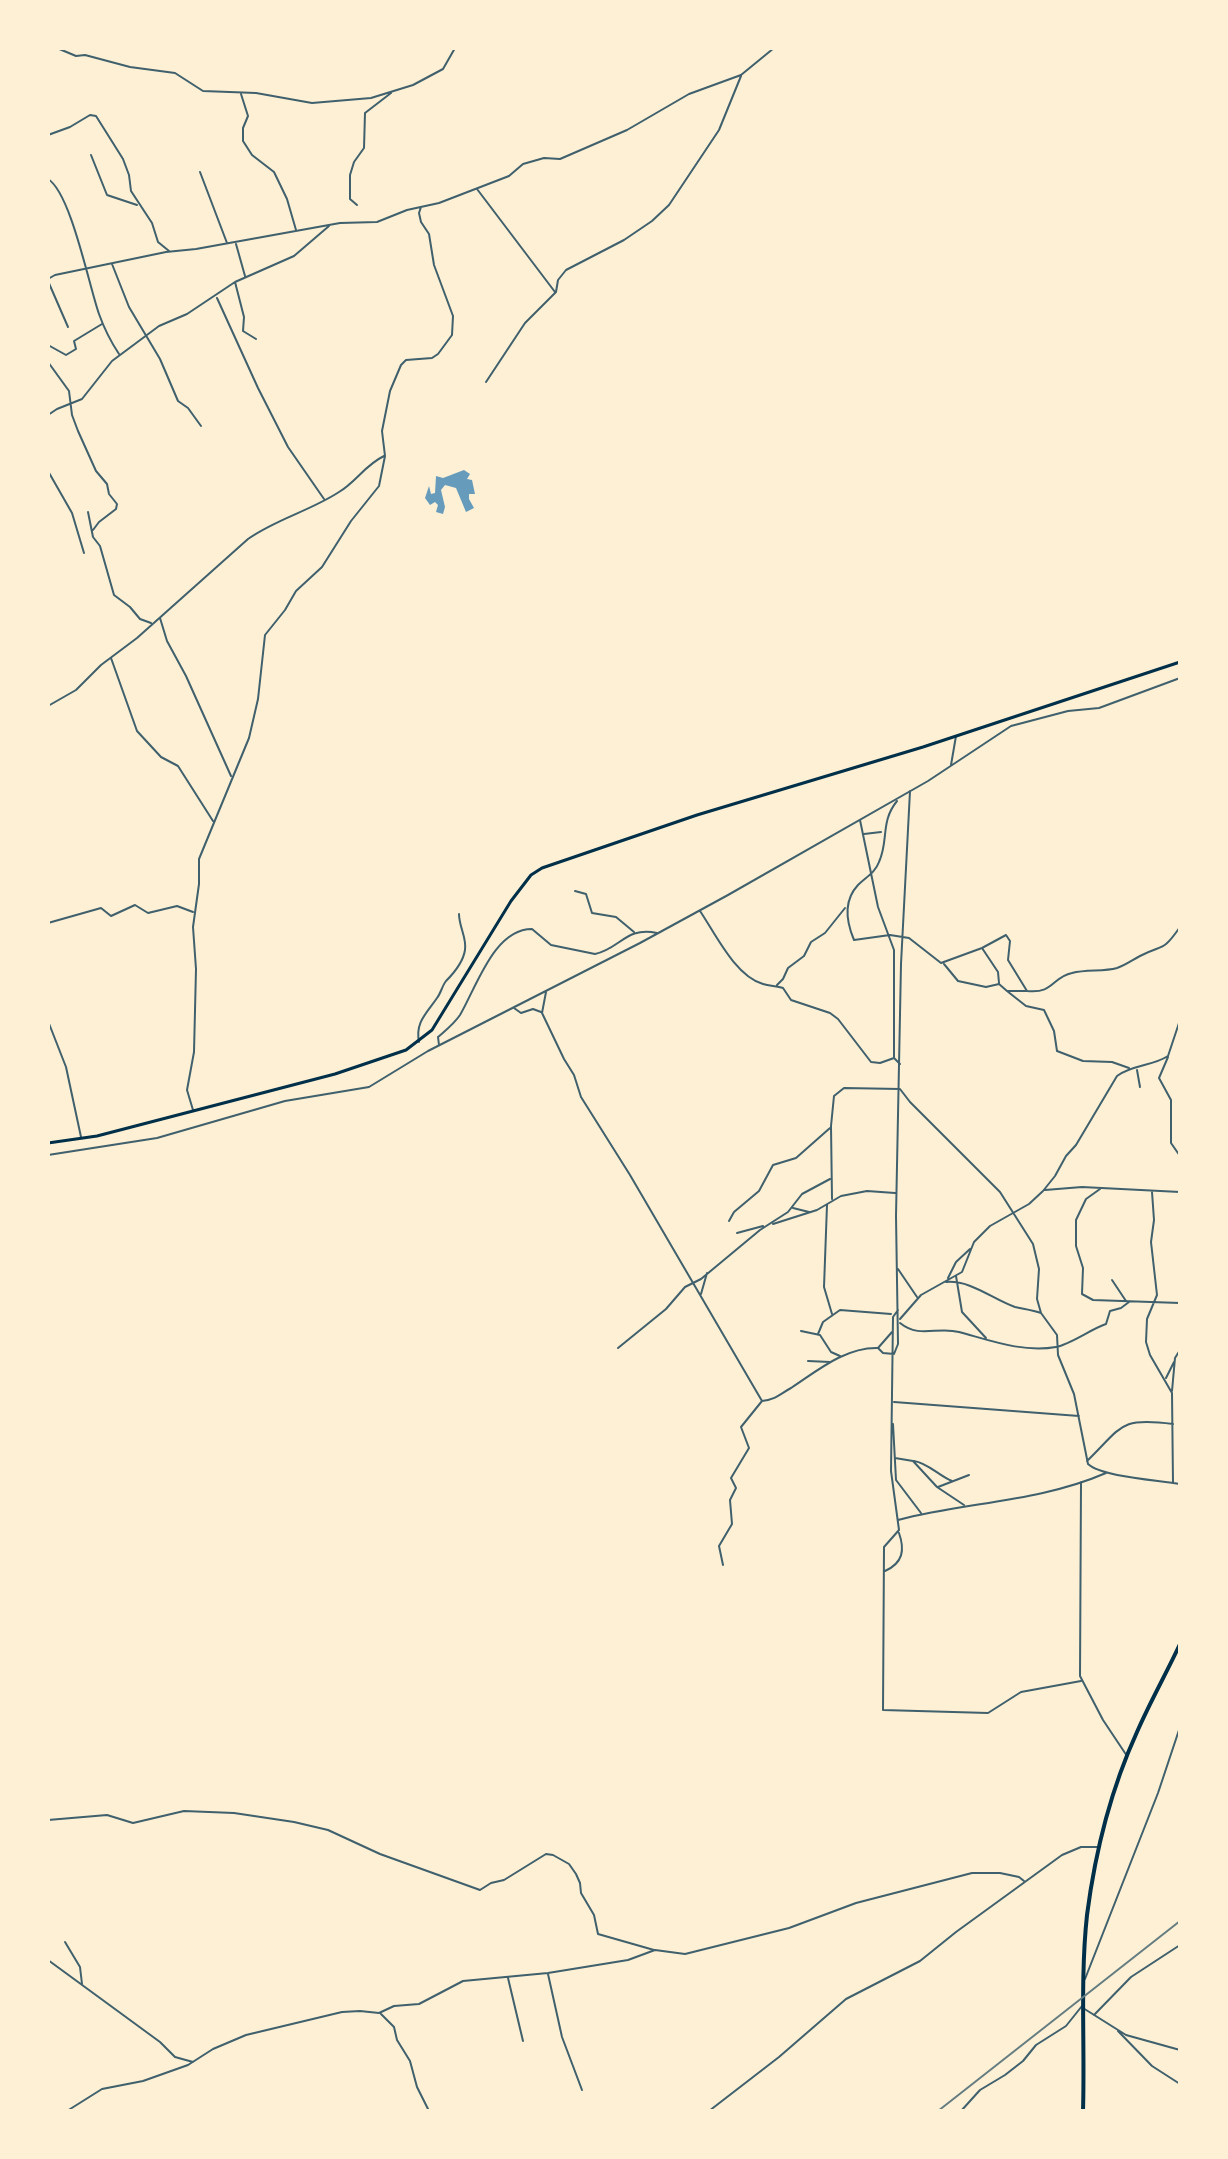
<!DOCTYPE html>
<style>
body{margin:0}
#map{position:relative;width:1228px;height:2159px;overflow:hidden;background:#fdf0d5;font-family:"Public Sans",sans-serif}
canvas{display:block}
.frame{position:absolute;inset:0;border:50px solid #fdf0d5;pointer-events:none}
</style>
<div id="map">
<canvas width="1228" height="2159"></canvas>
<div class="frame"></div>
</div>
<script>
const g = document.querySelector('canvas').getContext('2d');
g.lineJoin = 'round';
function fillPath(path, color) {
  g.fillStyle = color;
  g.fill(path, 'evenodd');
}
function stroke(path, color, width, dash) {
  g.strokeStyle = color;
  g.lineWidth = width;
  g.lineCap = dash ? 'butt' : 'round';
  g.setLineDash(dash || []);
  g.stroke(path);
}
fillPath(new Path2D(`
 M464 470 470 474 467 479 472 480 475 494H469V499L474 508 466 512 456 488 445 485 441 490 445 507 443 514 436 512 438 505 435 502 430 505 425 498 429 486 431 494 435 493 436 476 443 478Z`), '#669bbc');
stroke(new Path2D(`
 M57 48 76 56 85 55 130 67 175 73 203 91 256 93 312 103 371 98 413 85 443 69 455 48
 M241 94 248 116 243 128V141L252 155 274 172 287 199 296 230
 M48 135 70 127 90 115 96 116 123 159 129 175 131 191 152 223 158 242 169 251
 M91 155 107 195 137 205
 M200 172 227 243
 M48 179C71 193 89 286 99 314 104 328 111 342 119 354
 M477 189 555 292
 M357 205 350 199V175L354 162 364 148 365 113 391 93
 M236 244 245 276
 M112 264 129 307 160 359 178 401 188 408 201 426
 M48 279 55 275 166 252 196 249 340 223 377 222 407 210 439 203 509 176 523 164 544 158 560 159 627 130 689 94 741 75 774 48
 M48 281 68 327
 M235 282 244 317 243 331 256 339
 M217 298 258 388 288 447 324 499
 M48 345 66 355 76 349 74 341 102 324
 M48 362 69 391 72 415 78 431 96 471 107 484 109 494 117 504 116 509 99 522 93 530
 M486 382 525 323 556 292 558 280 566 270 624 240 652 221 669 205 719 130 741 76
 M48 415 57 409 82 399 112 361 159 326 187 314 235 282 294 256 329 226
 M48 471 72 513 84 553
 M88 512 93 537 100 546 114 595 130 607 140 619 151 623
 M160 618 167 641 186 676 231 776
 M111 658 137 731 161 757 178 766 213 821
 M48 706 76 690 101 665 137 638 248 539C276 519 310 511 339 492 356 482 365 465 384 456
 M951 765 956 736
 M897 801C880 822 889 840 879 862 875 873 866 877 858 885 843 901 846 921 854 940L890 935 909 938 941 963 982 948 1006 935 1010 941 1008 960 1027 991C1054 994 1052 977 1072 973 1087 969 1103 972 1117 968 1126 965 1132 960 1140 956 1163 944 1162 953 1180 927
 M860 820 878 907 894 950V1057
 M864 834 881 832
 M575 891 586 894 592 913 616 917 634 932
 M700 911C715 933 735 976 763 984 770 986 777 986 783 988L791 1000 830 1013 838 1019 871 1062 880 1063 894 1058 900 1064
 M48 923 101 908 111 916 135 905 148 913 177 906 193 912
 M982 948 998 972 999 983
 M944 964 958 981 986 987 999 984 1007 991H1026
 M777 985 783 979 788 968 804 956 811 942 825 933 845 908
 M1007 991 1026 1006 1044 1010 1054 1031 1057 1051 1083 1061 1112 1062 1129 1068
 M546 992 542 1013 564 1059 574 1075 581 1097 630 1175 762 1401
 M514 1008 521 1013 533 1009 541 1012
 M48 1021 66 1067 81 1137
 M419 1042C415 1022 427 1013 437 998 441 993 442 986 446 981 454 973 463 963 465 950 467 938 459 927 459 914
 M439 1045 438 1037C446 1030 454 1024 460 1015 477 986 494 929 532 929L551 945 595 954C620 949 626 926 657 933
 M1168 1057 1159 1078 1171 1100V1143L1180 1156
 M1137 1070 1140 1087
 M193 1110 187 1090 194 1052 196 969 193 927 199 884V859L249 738 258 699 265 635 285 610 296 591 322 567 351 521 379 486 385 456 382 431 390 391 401 365 406 360 432 358 438 354 452 335 453 316 434 265 429 234 421 222 419 213 421 207
 M48 1155 157 1138 285 1101 369 1087 428 1051 640 943 728 895 928 781 1011 726 1068 711 1099 708 1180 678
 M1100 1189 1086 1199 1076 1220V1246L1083 1268 1082 1294 1093 1300 1180 1303
 M1045 1190 1082 1187 1180 1192
 M1152 1192 1154 1220 1151 1242 1157 1295 1147 1319 1146 1342 1150 1355 1172 1393 1173 1483
 M832 1199 831 1126 834 1096 844 1088 900 1089 910 1102 1000 1192 1033 1244 1039 1269 1037 1299 1041 1313 1057 1335 1058 1355 1074 1394 1088 1464C1102 1477 1158 1480 1180 1484
 M827 1205 824 1287 832 1314
 M793 1208 809 1212
 M729 1221 734 1212 759 1191 773 1165 796 1158 830 1128
 M773 1224 817 1210 841 1196 867 1191 895 1193
 M737 1233 763 1226
 M898 1269 917 1297
 M956 1276 962 1312 986 1338
 M948 1278 956 1262 970 1249
 M1112 1280 1126 1301
 M946 1282C971 1280 992 1299 1015 1307 1024 1309 1033 1310 1041 1313
 M701 1294 707 1273
 M898 1310 893 1317 891 1471 899 1530 884 1547 883 1710 988 1713 1021 1692 1081 1681
 M900 1319 921 1295 962 1272 974 1242 990 1226 1029 1204 1043 1191 1055 1176 1066 1156 1076 1145 1117 1076C1131 1065 1153 1066 1168 1056L1180 1020
 M900 1323C920 1339 937 1326 959 1332 989 1340 1023 1353 1056 1347 1071 1344 1091 1329 1106 1324L1110 1311 1121 1308 1129 1302
 M801 1331 820 1335 831 1352 840 1356
 M818 1334 823 1322 840 1310 891 1314
 M618 1348 666 1309 685 1287 701 1279 760 1230 788 1212 802 1194 830 1179
 M878 1348 883 1353 894 1354 898 1344 896 1216 901 964 910 791
 M808 1361 830 1362
 M1166 1378 1174 1362
 M1172 1391 1175 1358 1180 1350
 M894 1402 1079 1416
 M893 1424 896 1480 921 1513
 M895 1458 913 1461 937 1487 964 1505
 M914 1461C928 1463 939 1476 952 1481
 M1087 1461C1123 1426 1119 1417 1173 1424
 M1081 1482 1080 1676 1103 1720 1127 1756
 M938 1487 969 1475
 M898 1520C967 1502 1039 1502 1106 1473
 M723 1565 719 1546 732 1524 730 1500 736 1488 731 1478 749 1448 741 1427 762 1401C775 1400 780 1394 791 1388 817 1371 845 1347 878 1348L892 1332
 M885 1571C903 1563 905 1550 899 1533
 M48 1820 107 1815 133 1823 184 1811 234 1813 294 1822 328 1830 380 1854 480 1890 491 1883 504 1880 546 1854 553 1855 569 1864 576 1874 580 1883 581 1893 594 1915 598 1934 654 1950
 M65 1942 80 1967 82 1984
 M48 1960 160 2042 175 2057 193 2062
 M548 1974 562 2037 582 2090
 M508 1978 523 2041
 M1085 1979 1158 1793 1180 1727
 M1083 2008 1126 2035 1180 2050
 M381 2014 394 2027 397 2040 410 2061 417 2087 429 2111
 M1094 2015 1131 1977 1180 1945
 M1118 2031 1152 2066 1180 2084
 M67 2111 102 2089 143 2081 188 2065 213 2049 246 2035 342 2012 360 2011 379 2013 394 2006 419 2004 463 1981 548 1973 628 1960 655 1950 685 1954 789 1928 856 1903 972 1873H1000L1019 1877 1024 1881
 M709 2111 779 2057 846 1999 920 1961 956 1932 1062 1855 1081 1847H1099
 M961 2111 980 2090 1005 2075 1023 2061 1036 2045 1066 2026 1082 2006`), '#3f606c', 2);
stroke(new Path2D(`
 M48 1143 97 1136 193 1111 335 1074 406 1050 432 1030 511 901 531 875 542 868 697 815 923 747 1180 662`), '#003049', 3);
stroke(new Path2D(`
 M1083 2111C1085 2046 1080 1980 1087 1915 1095 1853 1111 1789 1137 1732 1150 1702 1166 1674 1180 1644`), '#003049', 4);
stroke(new Path2D(`
 M938 2111 1180 1921`), '#657d81', 2);
</script>
